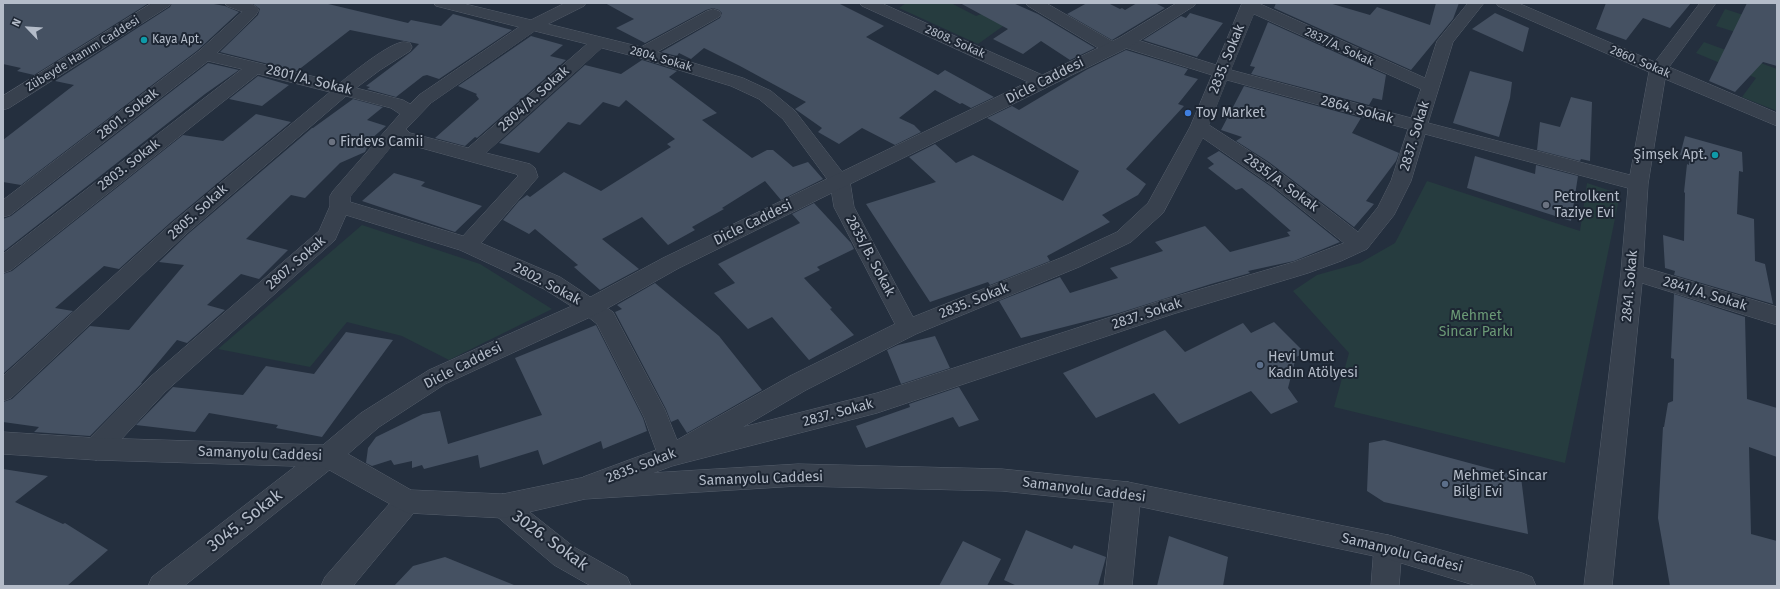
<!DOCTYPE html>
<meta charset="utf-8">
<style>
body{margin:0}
#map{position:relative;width:1780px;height:589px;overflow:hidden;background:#242f3e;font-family:"Fira Sans",sans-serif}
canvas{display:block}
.frame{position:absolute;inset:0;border:4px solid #b4bcc9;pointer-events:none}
.north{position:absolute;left:8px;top:8px;width:40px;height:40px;-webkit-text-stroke:3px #1d2633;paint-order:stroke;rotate:295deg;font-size:11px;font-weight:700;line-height:16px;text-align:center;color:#b4bcc9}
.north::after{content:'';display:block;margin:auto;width:14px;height:18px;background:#b4bcc9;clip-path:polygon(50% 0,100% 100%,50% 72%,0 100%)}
</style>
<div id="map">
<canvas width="1780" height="589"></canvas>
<div class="frame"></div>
<div class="north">N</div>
</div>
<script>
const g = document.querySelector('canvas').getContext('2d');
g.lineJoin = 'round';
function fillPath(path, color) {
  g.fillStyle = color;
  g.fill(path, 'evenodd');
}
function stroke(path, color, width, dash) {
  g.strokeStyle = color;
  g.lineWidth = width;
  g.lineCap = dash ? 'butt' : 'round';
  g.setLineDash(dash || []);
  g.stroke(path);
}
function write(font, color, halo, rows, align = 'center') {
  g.font = font + ' "Fira Sans",sans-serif';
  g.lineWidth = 4;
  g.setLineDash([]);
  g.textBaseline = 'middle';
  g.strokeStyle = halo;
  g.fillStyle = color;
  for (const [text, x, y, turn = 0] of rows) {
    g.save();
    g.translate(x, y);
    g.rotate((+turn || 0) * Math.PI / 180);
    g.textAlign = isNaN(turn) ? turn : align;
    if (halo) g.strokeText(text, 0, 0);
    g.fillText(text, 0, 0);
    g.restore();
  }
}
fillPath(new Path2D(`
 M906 3H951L976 16 984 13 1006 24 978 44 899 8Z
 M1725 9 1777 26V45L1716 26Z
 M1704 42 1777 69V111L1742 97 1756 78 1696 53Z
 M1427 181 1580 231 1587 183 1620 194 1565 463 1334 407 1349 353 1293 291 1317 275 1360 263 1395 243Z
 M362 225 480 264 552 309 449 360 402 336 347 322 310 367 218 349Z`), '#263c3f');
fillPath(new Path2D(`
 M3 3H149L34 75 17 71 21 68 3 64Z
 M172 3H208L225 6 239 12 198 50 21 185 3 182V140L74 85 55 81 170 7Z
 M252 3H324L408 23 411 20 441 26 453 14 512 30 439 79 427 75 423 76 396 97 367 89 370 87 366 86 411 52 419 44 350 30 297 71 220 52 258 15 260 9Z
 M605 3H838L884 26 866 37 938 75 945 70 994 97 971 108 962 103 960 104 935 90 899 118 914 125 921 132 895 145 862 128 839 144 818 132 822 128 795 109 806 102 740 66 704 48 691 59 679 53 677 56 661 52 720 18 722 13 719 10 713 8 706 10 645 43 616 28 634 19Z
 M960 3H1013L1038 14 1095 48 1070 60 1041 41 1023 54 993 39 1008 29Z
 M1087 3H1108L1120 9 1122 8 1125 10 1137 3H1155L1165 8 1112 40 1067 14Z
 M1276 3H1329L1370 15 1377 7 1430 25 1436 3H1459L1453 19 1411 70 1274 8Z
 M1606 3H1691L1670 28 1643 18 1626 40 1596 29Z
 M1747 3H1777V66L1763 62 1735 92 1709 81Z
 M1190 13 1223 23 1197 57 1143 40 1181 16 1186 18Z
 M1495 13 1529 28 1523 52 1472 29Z
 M1268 22 1386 75 1382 100 1373 98 1369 105 1251 74 1255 67 1250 66Z
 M531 36 563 45 550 56 566 60 477 138 475 137 465 146 435 138 479 99 476 95 477 94 458 86Z
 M1126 50 1188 69 1184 75 1198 79 1178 104 1184 106 1126 169 1146 184 1138 195 1102 215 1110 222 1047 256 1050 261 990 285 988 282 930 302 866 204 936 182 909 157 935 144 956 163 973 155 1063 201 1079 171 987 118 1012 106 1019 110 1086 70Z
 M642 60 677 71 669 77 717 113 702 120 752 158 767 150H773L793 167 808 162 823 179 781 200 765 181 722 208 724 209 692 227 695 230 668 245 642 217 602 239 639 269 600 290 574 267 578 265 535 229 529 234 503 220 519 201 527 195 530 197 564 172 601 191 671 147 667 144 675 139 626 100 619 107 603 102 580 125 568 122 539 153 499 143 585 65 621 74Z
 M208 63 239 70 205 94 3 252V219L11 216Z
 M1470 71 1512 82 1510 98 1499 137 1453 123Z
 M258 76 289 85 262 106 229 99Z
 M1244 86 1361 118 1352 133 1399 153 1396 161 1366 201 1374 204 1354 227 1269 162 1236 141 1242 137 1221 130Z
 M1571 97 1592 102 1590 161 1581 159 1580 161 1537 150 1540 122 1560 127Z
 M353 99 383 107 367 120 386 126 371 139 365 152 340 163 305 198 291 195 246 239 288 250 259 279 241 274 207 305 225 310 187 343 177 340 141 383H142L90 436 34 432 39 427 3 422V402L12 399 90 326 129 330 184 265 159 262 188 234 312 128H313Z
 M256 114 291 122 171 222 119 269 104 266 55 308 73 311 3 374V274L12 271 183 135 223 141Z
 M1685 136 1742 152 1743 172 1739 171 1737 214 1754 219 1755 261 1765 264 1773 304 1674 275 1675 271 1665 268 1663 235 1684 241 1685 193 1684 192 1687 164 1689 165V157L1680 155Z
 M1219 151 1273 188 1340 242 1294 261 1248 271 1250 273 1211 284 1119 313 1021 338 999 301 1060 277 1070 293 1118 278 1110 268 1163 251 1155 242 1205 226 1230 252 1290 236 1287 232 1291 231 1242 188 1236 190 1208 168 1214 164 1207 158Z
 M1475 156 1535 174 1536 165 1578 176 1571 221 1467 188Z
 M394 173 425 182 421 186 482 206 455 232 362 201Z
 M814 203 851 243 854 249 817 267 820 270 804 278 832 308 830 309 854 335 809 360 772 317 748 329 714 293 735 283 718 264 800 223 792 214Z
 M655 283 719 336 762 390 687 433 678 419 671 422 666 409 615 312 622 309 617 305Z
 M1674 294 1745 317 1747 399 1777 408V457L1749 447 1751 534 1777 541V586H1670L1658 518 1663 427H1664L1668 403 1673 401 1674 359 1671 358Z
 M1274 322 1305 353 1296 357 1288 388 1298 402 1271 414 1251 391 1179 424 1154 393 1096 418 1063 373 1165 330 1185 352 1243 323 1251 333Z
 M596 325 643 418 647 431 603 449 601 441 543 465 538 450 480 468 478 455 424 469 422 465 412 468V461L394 465 391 460 372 466 366 463 368 448 376 437 423 414 440 411 448 444 542 415 515 358Z
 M346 332 393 340 322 437 276 428 278 425 209 413 195 432 136 425 173 387 243 395 266 366 314 374Z
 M935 336 950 368 901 384 887 350 898 345Z
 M959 387 979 420 959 427 953 417 866 448 856 426 910 407 909 404Z
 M1384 440 1521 477 1528 534 1384 502 1367 491 1369 443Z
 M3 469 48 476 15 502 63 524 65 523 108 550 67 586H3Z
 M1026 530 1072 549 1074 545 1106 557 1098 586H1017L1004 580Z
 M1169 536 1228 557 1223 586H1157Z
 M963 541 1001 559 987 586H939Z
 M445 557 514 585V586H394L413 566Z`), '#455162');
const pedestrian = new Path2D(`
 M225 3C235 3 253 0 259 10L254 17 249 18 244 17 242 14 243 12 227 6Z`);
const minor = new Path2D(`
 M434 3H461L531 20 565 3H586L584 6 548 24 641 47 707 11 713 9 719 11 721 14 719 17 657 52 743 78 771 91 795 111 850 182 854 207 913 317 1063 257 1117 232 1148 203 1190 127 1212 75 1119 46 1117 42 1119 38 1125 37 1131 38 1216 65 1242 3H1258L1425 78 1437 41 1468 3H1484L1453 42 1428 123 1630 175 1649 72 1498 6 1496 3H1518L1655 62 1700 3H1716L1669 67 1777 113V126L1665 79 1648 184 1643 267 1777 307V325L1642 283 1612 586H1584L1621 272 1628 188 1425 134 1411 181 1394 215 1367 249 1341 261 1308 273 1173 314 877 413 672 466 592 496 583 493 579 485 583 477 656 450 644 417 597 324 587 316 544 289 460 250 346 215 335 240 165 392 105 457 96 460 87 457 83 449 87 441 149 378 319 231 330 206V196L333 191 400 114 391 108 346 96 187 233 11 398 3 401V376L172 223 330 92 258 74 11 270 3 273V254L242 69 208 61 10 215 3 217V200L199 51 243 11 249 9 255 11 257 14 217 53 340 83C351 74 390 42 404 42 404 42 409 43 410 43L412 47 410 51 380 70 356 88 403 100 410 104 419 95 519 27 436 6ZM1254 14 1421 89 1411 118 1231 70ZM535 31 587 44 468 148 410 133 406 129 431 103ZM602 48 637 57 731 86 759 99 783 119 830 183 834 207 895 324 790 376 677 440 665 410 613 312 560 277 481 243 538 177 535 168 530 164 486 153ZM1227 80 1408 129 1391 181 1378 207 1358 232 1268 163 1209 125ZM1203 138 1274 187 1344 243 1294 262 1160 301 877 393 743 427 806 390 916 334 1079 267 1131 242 1163 213ZM396 141 516 174 518 176 463 236 350 202V197Z
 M860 3H881L1049 78 1052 82 1049 86 1043 87 1037 86 862 6Z
 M1026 3H1046L1117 44 1119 48 1117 52 1111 53 1105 52 1028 6Z
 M328 445 337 448 341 456 337 464 184 586H148L152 577 319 448Z
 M1128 482 1137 485 1141 493 1132 586H1104L1115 493 1119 485Z
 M408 489 417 493 421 501 417 509 353 586H321L325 577 399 493Z
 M503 494 512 498 574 547 627 577 631 586H591L554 565 494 514 490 506 494 498Z
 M1388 535 1398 538 1402 547 1399 586H1371L1374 547 1378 538Z`);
const tertiary = new Path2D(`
 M152 3H171L169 6 9 108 3 110V96Z
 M1177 3H1196L1194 6 1131 46 679 268 599 313 445 384 379 427 348 454 411 490 503 494 585 477 798 464 1002 469 1128 482 1388 535 1522 573 1532 577 1536 586H1477L1388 559 1128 504 1002 491 798 486 585 499 503 518 408 513 399 509 324 467 96 460 3 454V432L96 438 323 445 361 413 429 370 583 301 663 258 1119 38Z`);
stroke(pedestrian, '#565f6c', 1);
stroke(minor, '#565f6c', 1);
stroke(tertiary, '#565f6c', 1);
fillPath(pedestrian, '#38414e');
fillPath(minor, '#38414e');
fillPath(tertiary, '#38414e');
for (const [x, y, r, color] of [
 [144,40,4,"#0f9aa8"],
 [1188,113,4,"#3f7fe0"],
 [332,142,4,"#6b7280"],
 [1715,155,4,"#0f9aa8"],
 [1546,205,4,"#6b7280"],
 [1260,365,4,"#5c6f8a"],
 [1445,484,4,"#5c6f8a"]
]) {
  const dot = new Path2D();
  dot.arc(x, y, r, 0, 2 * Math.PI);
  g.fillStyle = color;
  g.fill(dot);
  stroke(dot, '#1d2633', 1.5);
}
write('12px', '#b4bcc9', '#1d2633', [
 ["Kaya Apt.",152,40]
], 'left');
write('12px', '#b4bcc9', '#1d2633', [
 ["2808. Sokak",955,42,24],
 ["2837/A. Sokak",1339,47,25],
 ["Zübeyde Hanım Caddesi",83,54,-32],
 ["2804. Sokak",661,59,16],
 ["2860. Sokak",1640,62,23]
]);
write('14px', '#b4bcc9', '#1d2633', [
 ["2835. Sokak",1227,59,-68],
 ["2801/A. Sokak",309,80,14],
 ["Dicle Caddesi",1045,81,-27],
 ["2804/A. Sokak",534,99,-42],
 ["2864. Sokak",1357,110,15],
 ["2801. Sokak",128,114,-38],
 ["2837. Sokak",1415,136,-73],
 ["2803. Sokak",129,165,-38],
 ["2835/A. Sokak",1281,183,36],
 ["2805. Sokak",198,212,-42],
 ["Dicle Caddesi",753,223,-26],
 ["2835/B. Sokak",870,256,62],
 ["2807. Sokak",296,263,-41],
 ["2802. Sokak",547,284,28],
 ["2841. Sokak",1630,286,-85],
 ["2841/A. Sokak",1705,294,17],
 ["2835. Sokak",974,301,-22],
 ["2837. Sokak",1147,314,-18],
 ["Dicle Caddesi",463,366,-27],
 ["2837. Sokak",838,413,-15],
 ["Samanyolu Caddesi",260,454,2],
 ["2835. Sokak",641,466,-21],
 ["Samanyolu Caddesi",761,479,-2],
 ["Samanyolu Caddesi",1084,490,7],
 ["Samanyolu Caddesi",1402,553,14]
]);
write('14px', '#b4bcc9', '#1d2633', [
 ["Toy Market",1196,113],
 ["Firdevs Camii",340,142],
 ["Şimşek Apt.",1707,155,"right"],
 ["Petrolkent",1554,197],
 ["Taziye Evi",1554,213],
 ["Hevi Umut",1268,357],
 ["Kadın Atölyesi",1268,373],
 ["Mehmet Sincar",1453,476],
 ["Bilgi Evi",1453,492]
], 'left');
write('14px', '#6b9a76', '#1d2633', [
 ["Mehmet",1476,316],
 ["Sincar Parkı",1476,332]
]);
write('17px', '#b4bcc9', '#1d2633', [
 ["3045. Sokak",245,521,-38],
 ["3026. Sokak",550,541,36]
]);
</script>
